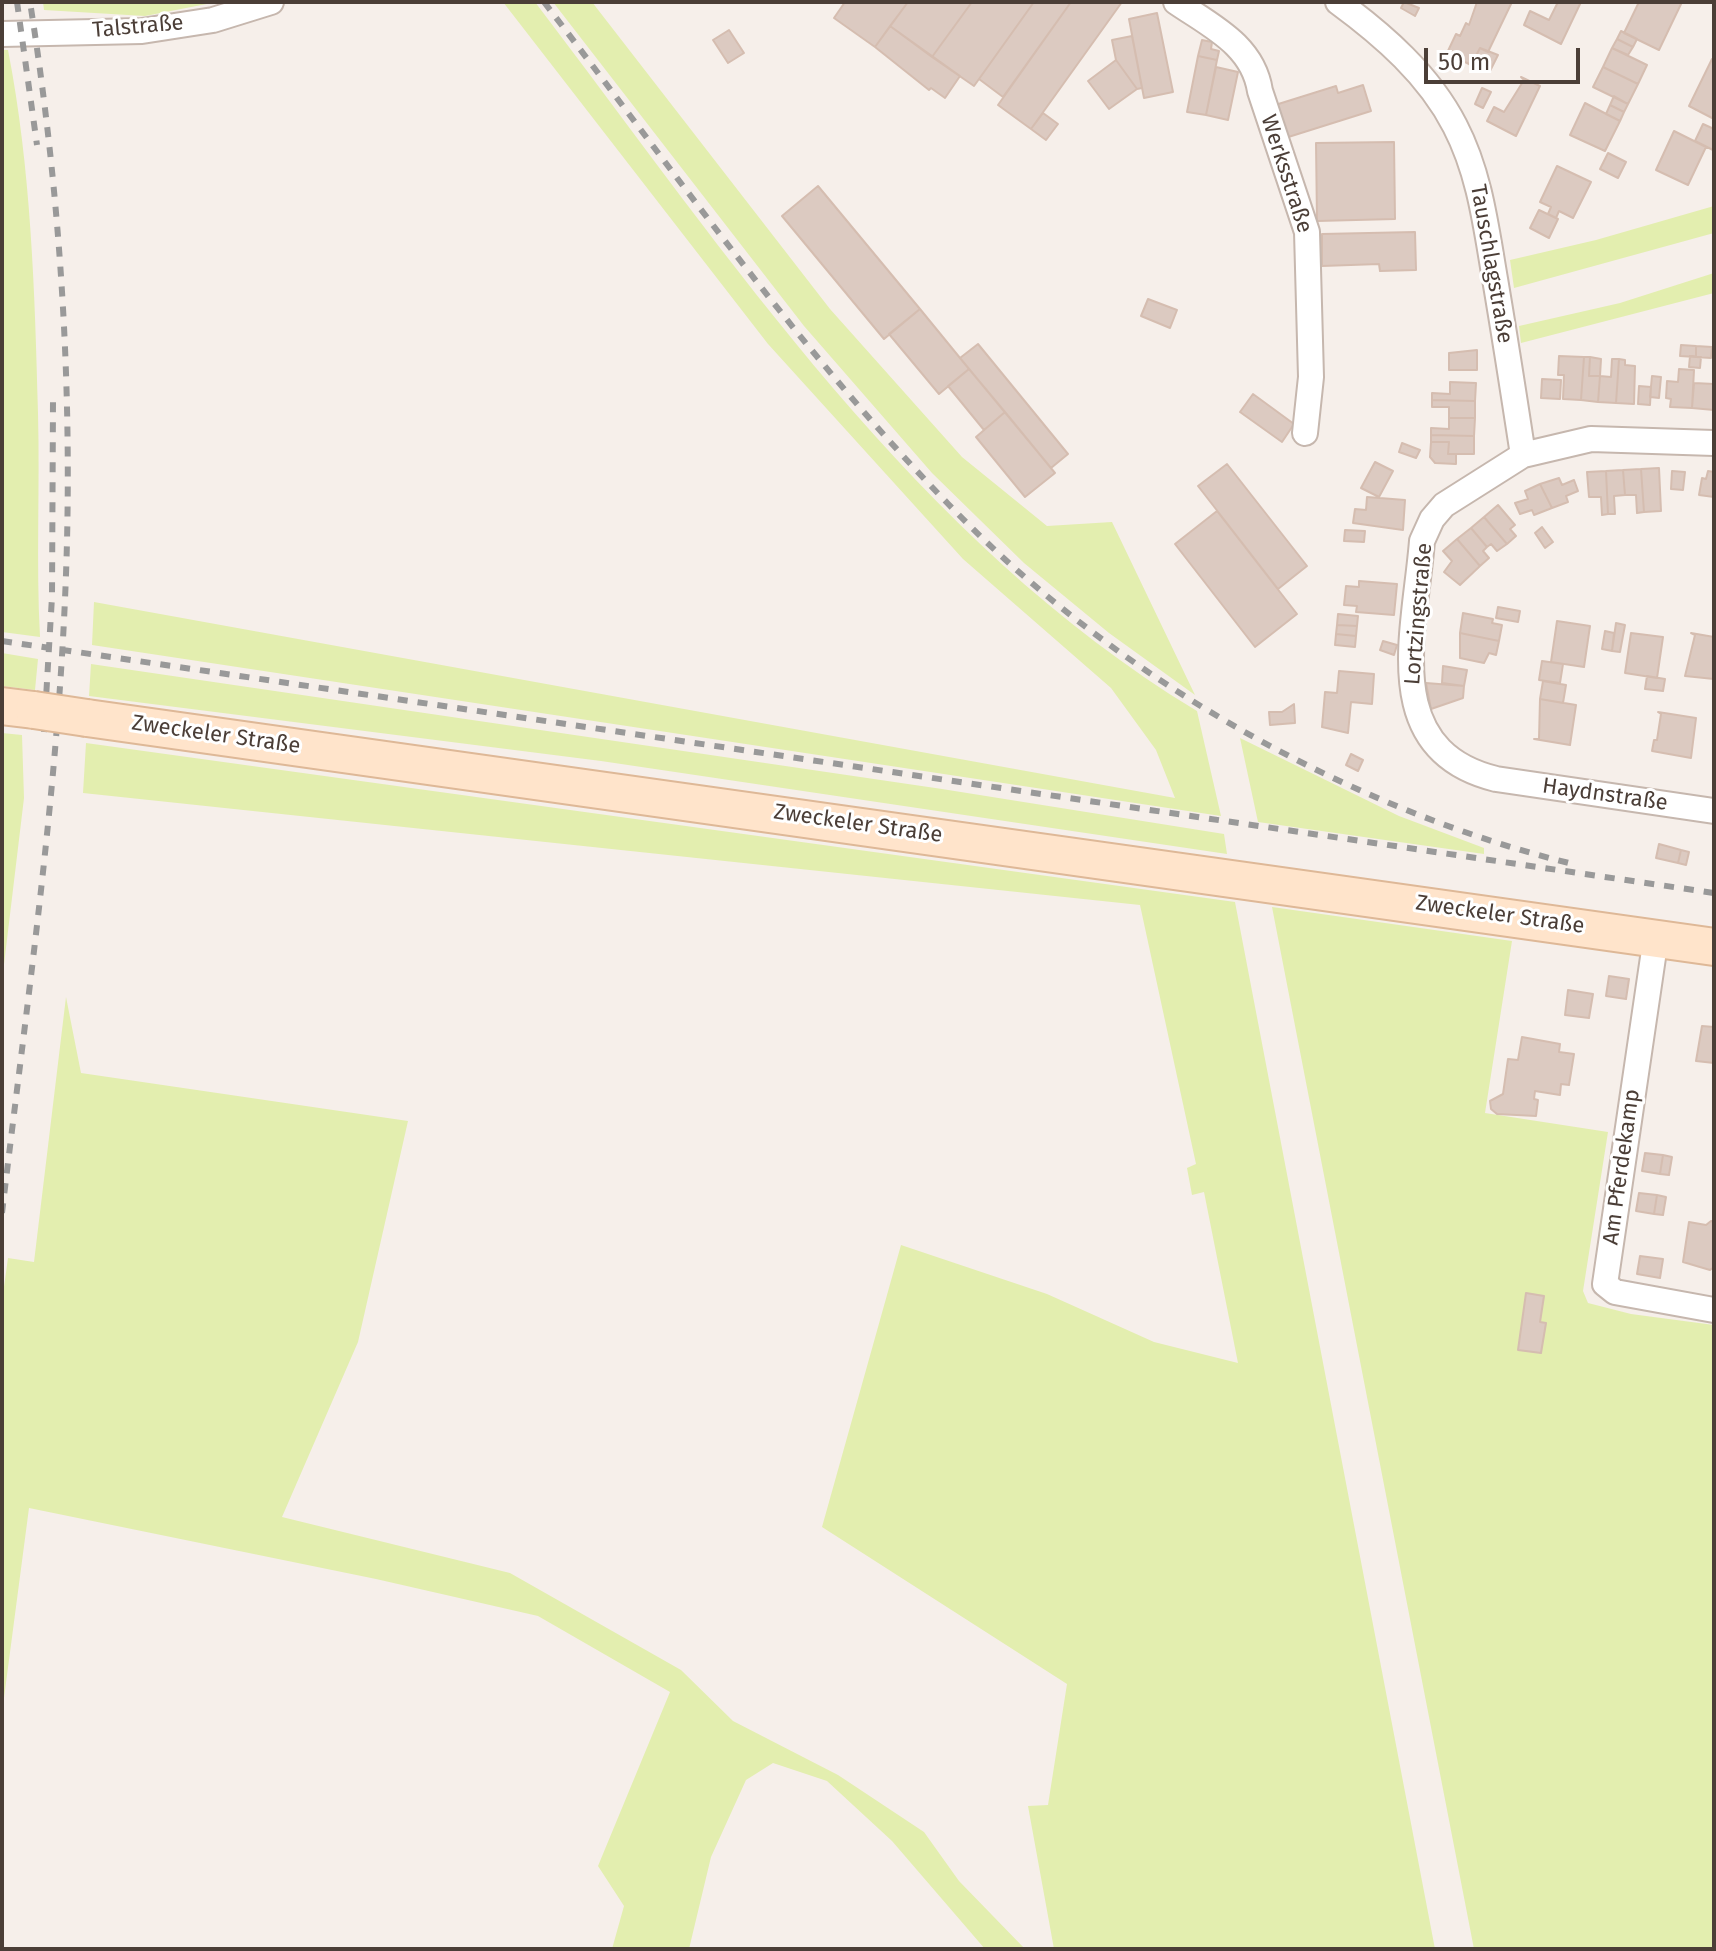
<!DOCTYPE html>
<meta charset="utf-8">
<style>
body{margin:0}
#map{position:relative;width:1716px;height:1951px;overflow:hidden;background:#f6efea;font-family:"Fira Sans",sans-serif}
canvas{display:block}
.frame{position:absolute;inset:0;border:4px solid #4b3e37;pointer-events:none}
.scale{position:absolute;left:1424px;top:48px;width:156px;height:36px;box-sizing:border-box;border:4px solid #4b3e37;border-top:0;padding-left:10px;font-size:24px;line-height:28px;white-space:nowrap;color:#4b3e37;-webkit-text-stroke:6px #fff;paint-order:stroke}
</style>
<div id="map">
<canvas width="1716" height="1951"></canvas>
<div class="frame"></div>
<div class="scale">50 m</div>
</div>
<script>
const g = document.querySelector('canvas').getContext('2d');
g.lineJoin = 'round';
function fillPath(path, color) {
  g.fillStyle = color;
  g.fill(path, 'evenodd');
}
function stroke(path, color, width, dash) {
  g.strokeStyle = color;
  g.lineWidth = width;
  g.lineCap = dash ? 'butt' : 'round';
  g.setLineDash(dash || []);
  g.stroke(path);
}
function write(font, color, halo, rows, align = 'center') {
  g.font = font + ' "Fira Sans",sans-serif';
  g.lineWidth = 6;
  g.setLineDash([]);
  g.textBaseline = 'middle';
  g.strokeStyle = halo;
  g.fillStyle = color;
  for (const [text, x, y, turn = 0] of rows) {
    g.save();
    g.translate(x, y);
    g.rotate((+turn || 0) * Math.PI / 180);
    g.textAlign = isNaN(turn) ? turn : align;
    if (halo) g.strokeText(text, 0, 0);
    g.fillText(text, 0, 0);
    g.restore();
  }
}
fillPath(new Path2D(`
 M43 2H217L145 16 44 10Z
 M503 2H535C731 259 915 540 1197 711L1221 816 92 645 94 602 1175 798 1156 750 1111 688 963 559 768 344Z
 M553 2H592L830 309 962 457 1047 526 1112 522 1195 695 1109 633 1024 563 932 473 804 326Z
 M2 50H8C31 168 35 292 38 413 40 488 36 562 40 637L2 632Z
 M1714 206V233L1514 288 1510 260 1596 240Z
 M1714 273V293L1521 343 1519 326 1620 303Z
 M2 653 38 659 35 690 2 686Z
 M91 664 942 789 1224 834 1227 854 601 761 89 696Z
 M2 733 22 735 24 798 2 981Z
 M1240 738 1399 816 1484 848V854L1258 822Z
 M86 743 1235 902 1435 1949H1054L1028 1806 1048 1805 1067 1684 822 1527 901 1245 1047 1294 1154 1342 1238 1363 1204 1192 1192 1195 1187 1168 1196 1164 1140 905 83 793Z
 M1272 907 1512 941 1485 1113 1608 1132 1583 1291 1588 1303 1631 1314 1714 1325V1949H1474Z
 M66 997 81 1073 408 1121 358 1342 282 1517 510 1573 681 1670 733 1721 838 1775 924 1832 959 1881 1025 1949H985L892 1841 827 1781 773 1763 746 1780 711 1857 689 1949H612L624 1906 598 1866 670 1692 538 1616 376 1579 29 1508 2 1713V1301L8 1258 34 1262Z`), '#e3eeaf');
const building = new Path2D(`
 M908 2H972L932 57 890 26Z
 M908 2 875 47 834 18 845 2Z
 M972 2H1034L974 86 932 57Z
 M1034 2H1071L1003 97 979 79Z
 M1071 2H1122L1031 129 998 105Z
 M1404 2 1419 8 1415 16 1401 8Z
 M1477 2H1512L1488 52 1480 48 1471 65 1447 53 1456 34 1460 36 1466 23 1469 25Z
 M1558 2H1581L1561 44 1524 25 1530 11 1549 20Z
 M1639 2H1682L1659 50 1624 33Z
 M1157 13 1173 92 1144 98 1129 19Z
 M890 26 960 76 945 98 931 88 929 90 875 47Z
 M729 30 744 53 728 63 713 40Z
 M1621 31 1637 39 1633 47 1617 39Z
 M1132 36 1142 88 1137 89 1116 60 1112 40Z
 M1617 39 1633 47 1628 55 1612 48Z
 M1202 40 1212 42 1211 49 1219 51 1217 60 1198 56Z
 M1480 48 1498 55 1490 71 1473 62Z
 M1612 48 1647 65 1638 84 1603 67Z
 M1198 56 1217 60 1206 115 1187 112Z
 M1712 59 1714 60V119L1689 106Z
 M1116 60 1137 89 1109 109 1088 81Z
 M1216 67 1238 72 1228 120 1206 115Z
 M1603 67 1638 84 1628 104 1593 87Z
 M1521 77 1540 86 1516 136 1487 121 1494 107 1504 112 1524 80Z
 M1363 85 1371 111 1282 139 1272 106 1336 86 1338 93Z
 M1482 88 1491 92 1483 108 1475 104Z
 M1614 96 1628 104 1624 112 1610 105Z
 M1585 103 1620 121 1605 151 1570 135Z
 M1610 105 1624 112 1620 121 1606 114Z
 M1043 113 1058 124 1046 140 1031 129Z
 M1703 124 1714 129 1713 150 1695 141Z
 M1674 131 1706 147 1688 185 1656 170Z
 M1394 142 1395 219 1317 221 1316 143Z
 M1608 153 1626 162 1618 178 1600 169Z
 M1557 166 1591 182 1573 218 1559 211 1556 218 1548 214 1551 207 1540 202Z
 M818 186 920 309 884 339 782 216Z
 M1539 210 1558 219 1549 238 1530 228Z
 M1415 232 1416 270 1380 271 1379 264 1322 266V234Z
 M1148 299 1177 310 1170 328 1141 316Z
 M920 309 969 369 939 394 889 334Z
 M978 344 1068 454 1051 468 960 358Z
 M1681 345 1696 346V357L1680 356Z
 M1696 346 1712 347 1711 358 1696 357Z
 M1477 350V370H1449V353Z
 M1559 356 1584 357 1581 400 1563 399 1564 375H1558Z
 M1690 356 1701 357 1700 368 1689 367Z
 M1584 357H1590L1589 376H1600L1598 402 1581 400Z
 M1590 357 1601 359 1600 376H1589Z
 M1612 359H1619L1616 403 1598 402 1600 376 1611 377Z
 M1619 359 1625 360V365L1635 366 1634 404 1616 403Z
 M969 369 1005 412 984 430 948 386Z
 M1679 369 1694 370 1692 408 1670 407 1671 399 1666 398 1667 381 1678 382Z
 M1652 376 1661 377 1659 398 1650 397Z
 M1542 379 1561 380 1560 399 1541 398Z
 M1450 382 1476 383 1475 401 1432 400V393L1450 394Z
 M1694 383 1714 384V410L1692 408Z
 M1639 386 1651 387 1650 405 1638 404Z
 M1253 394 1294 424 1282 442 1240 412Z
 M1432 400 1475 401V418H1449V407H1432Z
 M1005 412 1055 473 1025 497 976 437Z
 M1449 418H1475L1474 436 1431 435V428L1449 429Z
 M1431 435 1474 436V454H1448L1449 442H1431Z
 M1431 442H1449L1448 454H1456V464L1435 463 1430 457Z
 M1402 443 1420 450 1416 458 1399 452Z
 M1375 462 1393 471 1379 497 1361 488Z
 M1227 464 1307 566 1278 589 1198 486Z
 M1659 468 1661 511 1644 512 1641 469Z
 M1641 469 1644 512 1637 513 1636 495H1625L1623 470Z
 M1623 470 1625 495 1614 496 1615 514H1608L1606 471Z
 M1606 471 1608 514 1602 515 1601 497H1589L1587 472Z
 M1672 471 1685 472 1683 490 1671 489Z
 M1708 471 1714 472V497L1699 495 1702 478 1706 479Z
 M1559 478 1562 485 1574 480 1578 491 1566 496 1568 502 1552 508 1540 484Z
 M1540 484 1552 508 1534 515 1532 510 1520 514 1515 503 1528 499 1525 491Z
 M1367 497 1405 500 1403 530 1353 523 1355 509 1366 510Z
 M1498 505 1515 525 1510 529 1516 536 1507 544 1484 517Z
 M1217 511 1297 614 1255 647 1175 544Z
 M1484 517 1507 544 1497 551 1491 544 1487 547 1471 528Z
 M1542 527 1553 542 1545 548 1535 533Z
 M1471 528 1487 547 1483 551 1489 558 1480 566 1457 539Z
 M1345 530 1365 531 1364 542 1344 541Z
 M1457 539 1480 566 1460 585 1444 572 1452 561 1443 551Z
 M1359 581 1397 584 1394 615 1356 612 1357 606 1344 605 1346 586 1359 587Z
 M1498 607 1520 611 1518 622 1496 618Z
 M1463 613 1493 619 1492 623 1502 625 1499 641 1460 633Z
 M1338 614 1358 616 1357 626 1337 625Z
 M1557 621 1590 626 1584 667 1551 662Z
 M1616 623 1625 625 1620 652 1612 651Z
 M1337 625 1357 626 1356 636 1336 634Z
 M1605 631 1614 633 1612 651 1602 649Z
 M1460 633 1499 641 1496 655 1489 653 1484 663 1460 658Z
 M1631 633 1663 637 1657 678 1625 673Z
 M1691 633 1714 637V679L1685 676 1695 635Z
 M1336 634 1356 636 1355 647 1335 645Z
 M1383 641 1397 645 1394 655 1380 650Z
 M1542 661 1563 664 1560 683 1539 680Z
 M1443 666 1467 670 1464 686 1442 683Z
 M1339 671 1374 674 1372 704 1351 702 1348 733 1322 727 1325 692 1337 693Z
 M1647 676 1665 679 1663 691 1645 689Z
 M1543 681 1566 685 1563 703 1540 699Z
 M1426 683 1464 686 1463 698 1431 709Z
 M1540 699 1576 705 1570 745 1534 739H1539Z
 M1294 704 1295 723 1270 725 1269 712H1282Z
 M1658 712 1696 718 1691 758 1652 751 1654 740H1657L1661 714Z
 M1351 754 1363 760 1358 771 1346 765Z
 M1659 844 1681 850 1678 863 1656 858Z
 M1681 850 1689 852 1686 865 1678 863Z
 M1609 976 1629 979 1626 999 1606 996Z
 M1568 990 1593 994 1589 1018 1565 1015Z
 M1702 1026 1714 1027V1063L1696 1061Z
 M1522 1037 1560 1044 1559 1052 1574 1054 1569 1085 1561 1084 1560 1095 1535 1091 1534 1099 1538 1100 1536 1116 1497 1114 1491 1109 1490 1101 1503 1094 1508 1059 1518 1060Z
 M1645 1153 1663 1155 1660 1174 1642 1171Z
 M1663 1155 1672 1157 1669 1175 1660 1174Z
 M1639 1193 1657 1195 1654 1214 1636 1211Z
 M1657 1195 1666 1197 1663 1215 1654 1214Z
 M1711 1221 1714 1222V1267L1710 1270 1683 1262 1689 1222 1706 1225Z
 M1640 1256 1663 1259 1660 1278 1637 1274Z
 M1526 1293 1544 1296 1540 1322 1546 1323 1541 1353 1518 1350Z`);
fillPath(building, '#dccac1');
stroke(building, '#d5bdb0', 2);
const street = new Path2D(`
 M1176 2C1211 26 1253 45 1260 91L1307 232 1311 377 1305 433
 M1338 2C1383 35 1429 75 1455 126 1480 174 1486 227 1495 279 1505 338 1514 396 1523 455
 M2 34 142 31 213 20 271 2
 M1714 443 1591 439 1523 455 1444 505 1432 519 1422 541C1415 631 1378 750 1496 779L1714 811
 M1656 937 1605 1284 1615 1292 1714 1310`);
const secondary = new Path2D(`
 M2 706 34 710
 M87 718 1714 947`);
stroke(street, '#c6b7ae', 28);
stroke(secondary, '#deb897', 40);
stroke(street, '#fff', 24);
stroke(secondary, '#ffe4cb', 36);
stroke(new Path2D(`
 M17 2 37 145
 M544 2C681 180 811 368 971 527 1130 685 1355 811 1573 864
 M2 641 1714 893
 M44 732 52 597 53 400
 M2 1213C26 1009 56 805 65 599 74 401 61 198 30 2`), '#999', 6, [10, 10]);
const secondaryBridge = new Path2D(`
 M34 710 87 718`);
stroke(secondaryBridge, '#deb897', 40, []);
stroke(secondaryBridge, '#ffe4cb', 36);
write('22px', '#4b3e37', '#fff', [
 ["Talstraße",138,27,-5],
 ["Werksstraße",1286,174,72],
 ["Tauschlagstraße",1491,264,80],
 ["Lortzingstraße",1419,614,-85],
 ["Zweckeler Straße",216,735,8],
 ["Haydnstraße",1605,795,8],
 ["Zweckeler Straße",858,824,8],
 ["Zweckeler Straße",1500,915,8],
 ["Am Pferdekamp",1622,1167,-82]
]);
</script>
